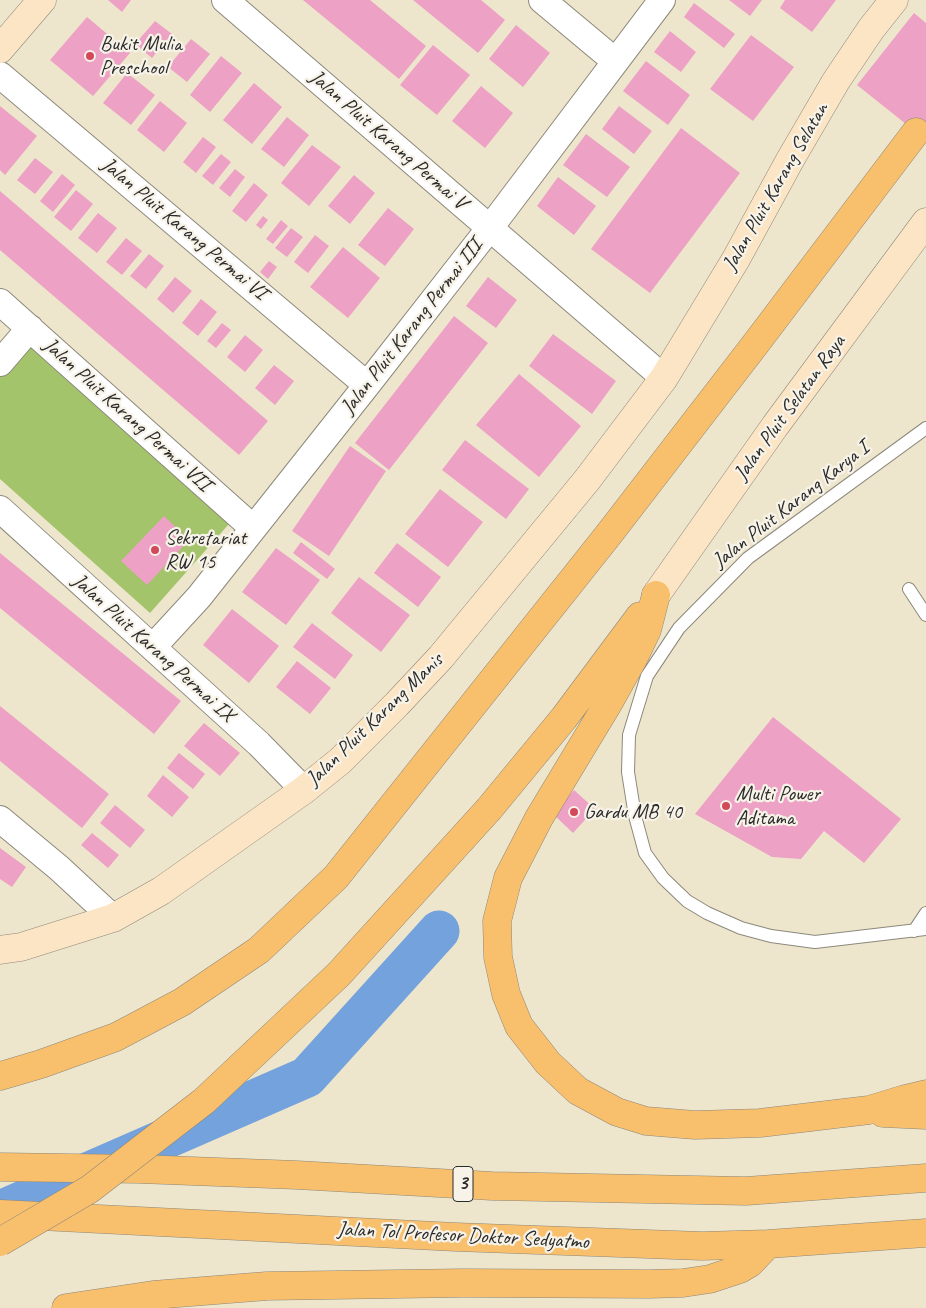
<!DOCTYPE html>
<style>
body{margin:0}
canvas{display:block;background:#eee6cc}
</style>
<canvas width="926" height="1308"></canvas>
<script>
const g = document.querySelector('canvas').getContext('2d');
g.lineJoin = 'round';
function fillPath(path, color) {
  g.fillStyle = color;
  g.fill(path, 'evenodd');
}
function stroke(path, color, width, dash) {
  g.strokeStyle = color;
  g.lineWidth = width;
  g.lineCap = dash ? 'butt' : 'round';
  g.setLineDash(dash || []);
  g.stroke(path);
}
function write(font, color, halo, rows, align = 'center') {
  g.font = font + ' Caveat,sans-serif';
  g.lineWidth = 4.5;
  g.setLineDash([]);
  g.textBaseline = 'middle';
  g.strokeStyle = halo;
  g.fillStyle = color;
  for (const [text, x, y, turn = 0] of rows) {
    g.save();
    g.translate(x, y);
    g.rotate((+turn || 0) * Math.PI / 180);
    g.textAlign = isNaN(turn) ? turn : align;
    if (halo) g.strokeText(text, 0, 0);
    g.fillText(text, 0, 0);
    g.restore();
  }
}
fillPath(new Path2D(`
 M35 338 236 516 150 613 0 479V377Z`), '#a4c46c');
stroke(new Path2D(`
 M0 1211 307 1077 439 931`), '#73a2dc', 41);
fillPath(new Path2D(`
 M108 0H131L122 12Z
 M303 0H370L426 46 399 79Z
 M413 0H481L505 20 478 53Z
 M729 0H762L750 16Z
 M785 0H836L812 32 780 8Z
 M694 3 735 34 724 48 684 17Z
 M914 13 926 23V140L857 85Z
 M87 17 130 53 93 96 50 60Z
 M155 21 172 34 152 58 135 44Z
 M516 25 550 53 523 87 489 59Z
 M670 31 696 52 681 72 654 52Z
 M751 35 794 67 753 121 710 89Z
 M191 39 210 54 187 82 168 67Z
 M433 45 470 75 437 115 400 85Z
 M221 56 242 73 210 112 190 95Z
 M646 61 690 95 668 125 623 91Z
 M127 73 155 95 131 125 103 103Z
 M254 83 282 107 252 144 223 120Z
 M481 86 513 113 485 148 452 121Z
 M160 101 187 123 164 152 137 130Z
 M0 106 37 136 5 175 0 170Z
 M619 106 652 131 634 154 602 129Z
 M287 117 309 135 284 167 261 149Z
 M681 128 740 173 650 293 591 249Z
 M586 134 630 167 607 197 563 165Z
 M203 137 216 147 196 173 183 162Z
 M312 145 341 167 309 206 281 183Z
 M221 154 231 162 213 185 202 176Z
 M35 158 53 172 35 194 17 180Z
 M235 169 245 177 230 197 219 188Z
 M62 174 75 185 53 212 40 201Z
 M354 175 375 193 350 224 328 206Z
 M558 177 596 206 574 235 537 206Z
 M254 183 268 195 246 222 232 211Z
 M76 190 93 204 71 231 54 217Z
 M0 191 268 421 239 455 0 250Z
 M388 208 414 229 385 266 358 245Z
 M98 213 117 228 97 253 78 238Z
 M263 216 268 220 261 229 256 225Z
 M281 220 288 226 273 244 266 239Z
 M291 228 303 237 287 257 275 248Z
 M315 235 329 246 308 273 294 262Z
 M126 238 142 251 122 275 106 262Z
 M343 247 380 278 348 318 310 287Z
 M149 254 164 266 146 289 130 276Z
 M269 261 277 267 268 279 260 272Z
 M175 277 192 291 173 313 157 299Z
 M488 277 517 300 496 328 466 306Z
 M201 299 217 312 198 336 182 323Z
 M454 316 488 343 389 470 355 443Z
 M222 323 231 330 216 348 207 341Z
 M553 334 616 381 592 414 529 366Z
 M245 335 263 350 245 372 227 357Z
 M274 365 294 381 275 405 255 388Z
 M519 374 581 426 539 477 476 425Z
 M465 440 529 489 506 519 442 470Z
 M350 446 386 471 329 556 292 531Z
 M440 489 483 522 448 567 405 534Z
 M164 516 189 540 147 585 121 561Z
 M301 542 335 569 327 579 293 553Z
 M397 543 441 577 418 607 374 573Z
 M276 548 320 580 286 625 242 592Z
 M0 553 181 701 154 734 0 608Z
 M359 577 410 615 381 652 331 613Z
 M232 609 279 646 249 683 203 645Z
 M312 623 353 655 335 679 293 647Z
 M297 661 331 688 310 714 276 687Z
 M0 706 109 794 82 828 0 761Z
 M773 717 901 819 864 863 824 831 801 859 772 857 695 814Z
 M204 723 240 753 220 776 184 746Z
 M179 753 205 774 193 789 167 768Z
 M163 775 189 797 172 817 147 796Z
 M574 790 595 809 573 833 553 814Z
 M115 805 145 830 130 848 100 823Z
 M92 833 119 855 108 868 81 845Z
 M0 848 26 867 12 887 0 879Z`), '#eca1c5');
const lane = new Path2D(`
 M926 428 748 558 679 628 647 676 629 735 628 772 635 816 645 853 663 878 687 901 707 913 741 928 771 936 815 942 926 929
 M909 589 926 615
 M914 931 926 913`);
const street = new Path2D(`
 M225 0 664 378
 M542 0 615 61
 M0 75 367 385
 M0 302 253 528
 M0 363 30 328
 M0 509 259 744 304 790
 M153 647 199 597 367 385 499 216 662 0
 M0 819 59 868 113 918`);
const secondary = new Path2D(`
 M0 49 42 0
 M656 595 775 426 926 222
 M0 950 21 947 113 918 161 891 304 790 340 761 397 704 441 657 587 480 664 378 736 259 790 160 836 81 871 29 894 0`);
const highway = new Path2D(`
 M656 595 647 630 634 657 609 702 539 818 508 878 497 921 498 957 506 994 519 1026 548 1063 578 1091 617 1112 646 1121 695 1125 760 1123 869 1110 905 1099 926 1094
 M489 809 564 718 640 616
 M0 1076 41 1064 116 1037 182 1002 259 950 336 877 609 534 757 342 916 132
 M883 1113 926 1115
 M0 1167 139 1169 297 1175 492 1186 746 1191 926 1178
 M0 1214 456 1237 702 1246 768 1244 926 1233
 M66 1308 153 1295 267 1286 463 1283 649 1284 683 1283 710 1279 740 1269 750 1263 768 1244`);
stroke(lane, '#8c887c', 14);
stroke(street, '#8c887c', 28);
stroke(secondary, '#8c887c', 29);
stroke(highway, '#8c887c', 29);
stroke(lane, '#fff', 12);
stroke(street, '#fff', 26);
stroke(secondary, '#fce5c4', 28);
stroke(highway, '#f8bf6c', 28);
const highwayBridge = new Path2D(`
 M0 1242 90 1189 204 1101 339 974 489 809`);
stroke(highwayBridge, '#8c887c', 29, []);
stroke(highwayBridge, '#f8bf6c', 28);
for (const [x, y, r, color] of [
 [90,56,5,"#d1495b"],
 [155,550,5,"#d1495b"],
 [726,806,5,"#d1495b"],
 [574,812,5,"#d1495b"]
]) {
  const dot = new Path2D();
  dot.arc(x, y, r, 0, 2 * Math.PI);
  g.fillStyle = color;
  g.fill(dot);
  stroke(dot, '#f7f3e8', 2);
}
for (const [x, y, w] of [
 [463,1184,20]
]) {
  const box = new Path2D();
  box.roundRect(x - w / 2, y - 17.5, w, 35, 4);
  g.fillStyle = '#f7f3e8';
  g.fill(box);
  stroke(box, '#2b2b2b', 1);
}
write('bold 20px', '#2b2b2b', null, [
 ["3",463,1184]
]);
write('21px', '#2b2b2b', '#f7f3e8', [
 ["Bukit Mulia",100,44],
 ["Preschool",100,68],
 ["Sekretariat",165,538],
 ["RW 15",165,562],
 ["Multi Power",736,794],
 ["Aditama",736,818],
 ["Gardu MB 40",584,812]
], 'left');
write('21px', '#2b2b2b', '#f7f3e8', [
 ["Jalan Pluit Karang Permai V",388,140,41],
 ["Jalan Pluit Karang Selatan",776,187,-60],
 ["Jalan Pluit Karang Permai VI",184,229,40],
 ["Jalan Pluit Karang Permai III",412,327,-52],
 ["Jalan Pluit Selatan Raya",790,408,-54],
 ["Jalan Pluit Karang Permai VII",127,415,42],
 ["Jalan Pluit Karang Karya I",791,505,-38],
 ["Jalan Pluit Karang Permai IX",153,648,42],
 ["Jalan Pluit Karang Manis",375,720,-44],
 ["Jalan Tol Profesor Doktor Sedyatmo",463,1236,3]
]);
</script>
